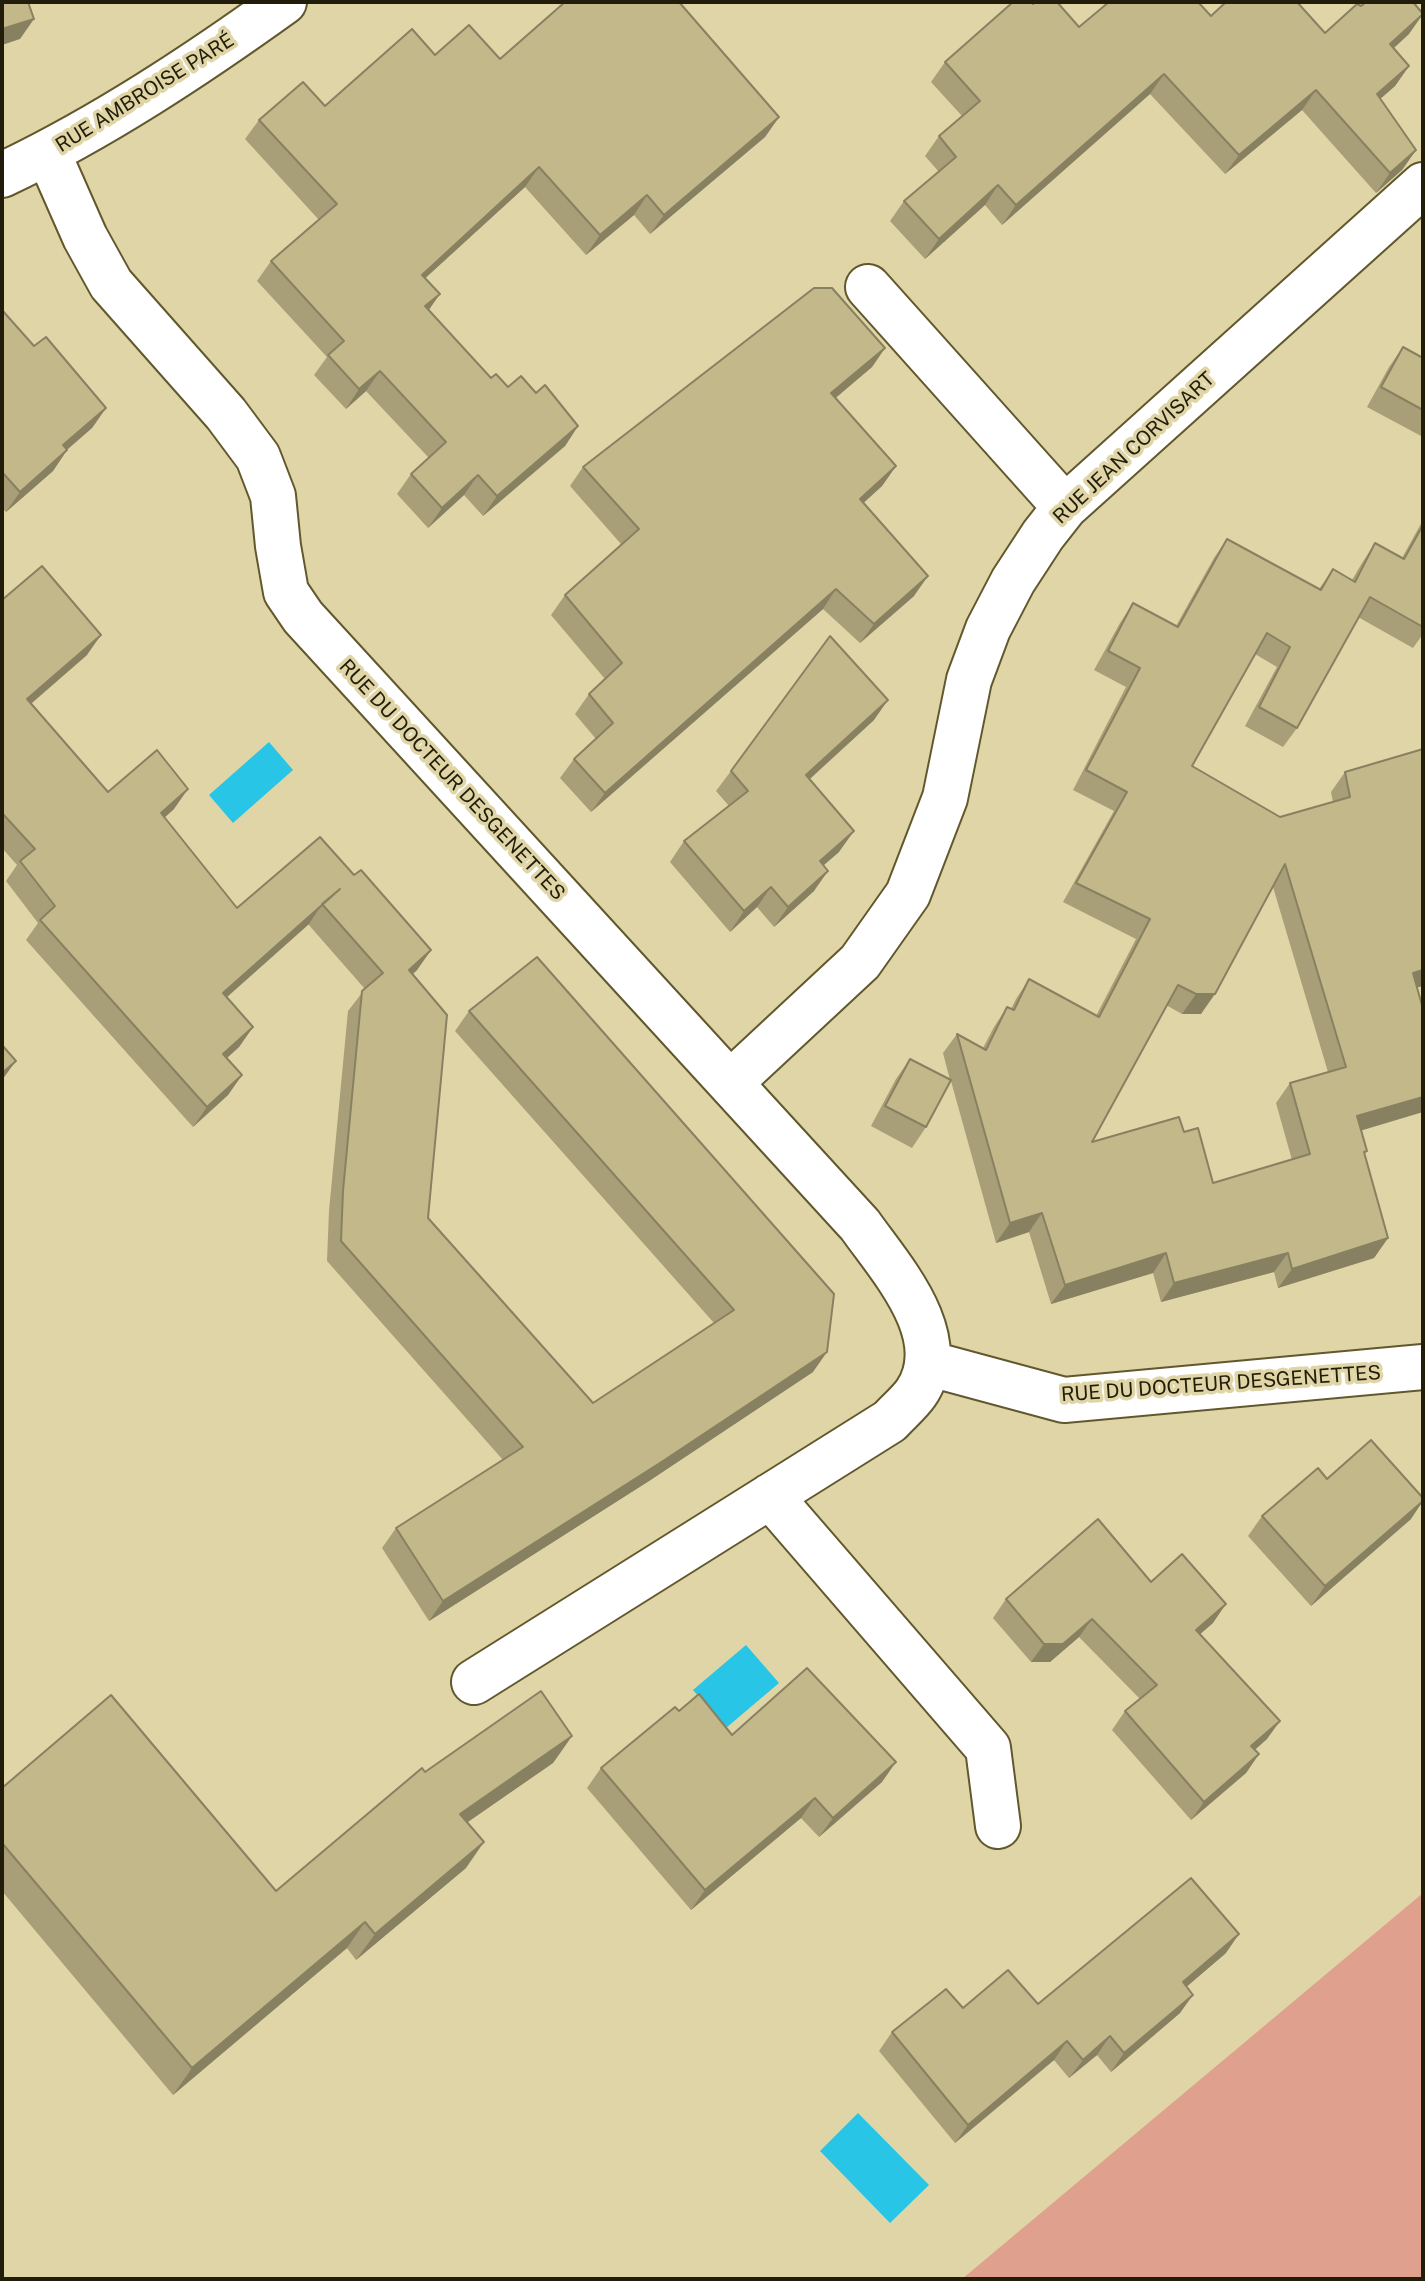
<!DOCTYPE html>
<meta charset="utf-8">
<style>
body{margin:0}
#map{position:relative;width:1425px;height:2281px;overflow:hidden;background:#e0d5a6;font-family:"Public Sans",sans-serif}
canvas{display:block}
.frame{position:absolute;inset:0;border:4px solid #211d0a;pointer-events:none}
</style>
<div id="map">
<canvas width="1425" height="2281"></canvas>
<div class="frame"></div>
</div>
<script>
const g = document.querySelector('canvas').getContext('2d');
g.lineJoin = 'round';
function fillPath(path, color) {
  g.fillStyle = color;
  g.fill(path, 'evenodd');
}
function stroke(path, color, width, dash) {
  g.strokeStyle = color;
  g.lineWidth = width;
  g.lineCap = dash ? 'butt' : 'round';
  g.setLineDash(dash || []);
  g.stroke(path);
}
function write(font, color, halo, rows, align = 'center') {
  g.font = font + ' "Public Sans",sans-serif';
  g.lineWidth = 7;
  g.setLineDash([]);
  g.textBaseline = 'middle';
  g.strokeStyle = halo;
  g.fillStyle = color;
  for (const [text, x, y, turn = 0] of rows) {
    g.save();
    g.translate(x, y);
    g.rotate((+turn || 0) * Math.PI / 180);
    g.textAlign = isNaN(turn) ? turn : align;
    if (halo) g.strokeText(text, 0, 0);
    g.fillText(text, 0, 0);
    g.restore();
  }
}
fillPath(new Path2D(`
 M1423 1893V2279H962Z`), '#dfa08e');
fillPath(new Path2D(`
 M269 742 293 770 233 823 209 795Z
 M746 1645 779 1683 726 1728 693 1690Z
 M858 2113 929 2185 890 2223 820 2151Z`), '#28c5e7');
const minor = new Path2D(`
 M48 153 85 237 111 284 226 414 258 457 273 496 278 546 286 592 303 617 860 1225C891 1269 954 1337 916 1393 909 1403 898 1412 890 1421L474 1682
 M2 175C101 128 195 66 284 2
 M868 287 1065 507
 M730 1083 860 962 908 894 945 798 969 680 988 629 1013 581 1043 535 1065 507 1423 185
 M927 1363 1064 1400 1423 1367
 M770 1496 988 1748 998 1826`);
stroke(minor, '#62582d', 48);
stroke(minor, '#fff', 44);
fillPath(new Path2D(`
 M1033 4 1079 27 1211 16 1325 33 1409 34 1394 48 1409 66 1395 86 1380 99 1416 150 1402 170 1376 193 1302 110 1225 174 1150 94 1002 225 985 205 925 259 890 221 904 201 939 172 925 156 939 136 962 116 931 82 945 62Z
 M435 55 500 59 779 117 765 137 650 234 634 215 586 255 525 187 425 278 429 310 491 378 508 387 536 393 578 426 565 446 483 516 464 495 428 528 397 494 411 474 429 458 366 391 346 409 314 375 327 357 257 281 271 261 319 220 245 139 259 120 325 106Z
 M2 310 34 346 106 408 92 428 67 450 53 471 6 512 2 508Z
 M1403 347 1423 358V437L1367 407 1389 367Z
 M885 348 872 367 835 398 896 466 882 486 863 503 914 596 860 643 823 609 591 812 560 778 574 759 596 739 575 714 589 694 605 679 551 615 565 595 621 544 570 486 583 467Z
 M1423 520V634L1413 648 1358 617 1297 728 1283 747 1245 726 1277 667 1255 654 1192 766 1280 817 1333 802 1331 792 1345 772 1423 749V986L1417 987 1361 1131 1367 1151 1364 1155 1388 1238 1374 1258 1278 1288 1274 1272 1161 1302 1153 1273 1051 1304 1029 1232 996 1243 951 1081 926 1127 912 1148 871 1126 896 1079 910 1059 950 1080 943 1053 957 1034 983 1048 994 1027 1007 1007 1011 1009 1016 999 1029 979 1096 1016 1136 939 1063 902 1114 811 1073 790 1126 687 1094 670 1120 623 1133 603 1176 626 1214 558 1227 539 1319 589 1333 569 1352 580 1362 563 1375 543 1402 558ZM1273 887 1328 1072 1290 1083 1276 1103 1292 1160 1213 1183 1184 1132 1092 1142 1166 1005 1182 1014H1201Z
 M2 600 87 655 31 704 108 792 174 809 164 818 237 908 354 875 431 950 417 970 413 974 428 1218 593 1403 714 1323 455 1031 469 1011 813 1372 649 1481 429 1621 382 1548 396 1528 503 1460 327 1261 329 1211 348 1011 365 989 308 924H309L227 997 253 1027 239 1047 227 1058 242 1075 228 1095 193 1127 26 940 38 923 6 881 17 865 2 848Z
 M874 720 810 779 839 852 824 865 814 891 774 927 757 907 730 932 670 862 684 841 729 806 716 791 731 771Z
 M1327 1479 1411 1519 1311 1606 1248 1536 1262 1516Z
 M1151 1582 1213 1623 1200 1634 1267 1739 1255 1750 1259 1754 1246 1773 1191 1820 1112 1730 1125 1711 1140 1699 1079 1637 1050 1662H1031L993 1618 1006 1599Z
 M679 1711 732 1735 882 1782 819 1837 801 1818 691 1910 587 1788 601 1768Z
 M572 1736 553 1763 467 1822 466 1868 356 1960 347 1948 173 2095 2 1891V1788L276 1891 425 1772Z
 M1226 1953 1187 1986 1180 2013 1111 2072 1097 2055 1069 2078 1054 2060 955 2143 879 2051 892 2032 963 2008 1038 2004Z`), '#a89e77');
fillPath(new Path2D(`
 M1423 14 1409 34 1377 63 1390 44Z
 M34 19 20 39 2 45V29Z
 M1409 66 1395 86 1363 114 1377 94Z
 M1164 74 1150 94 1002 225 1016 205Z
 M1316 90 1302 110 1225 174 1239 155Z
 M779 117 765 137 650 234 664 215Z
 M1416 150 1402 170 1376 193 1390 173Z
 M539 167 525 187 408 294 422 275Z
 M998 185 985 205 925 259 939 239Z
 M647 195 634 215 586 255 600 235Z
 M440 294 426 314 425 306Z
 M885 348 872 367 818 413 831 393Z
 M380 371 366 391 346 409 359 389Z
 M106 408 92 428 49 465 63 445Z
 M578 426 565 446 483 516 497 496Z
 M67 450 53 471 6 512 20 492Z
 M896 466 882 486 846 519 860 499Z
 M478 475 464 495 428 528 442 508Z
 M928 576 914 596 860 643 874 624Z
 M836 589 823 609 591 812 605 793Z
 M101 635 87 655 13 719 27 699Z
 M888 700 874 720 792 795 806 775Z
 M188 789 174 809 147 833 161 813Z
 M854 831 839 852 805 881 820 861Z
 M828 871 814 891 774 927 788 907Z
 M771 887 757 907 730 932 744 911Z
 M322 904 309 924 209 1013 223 993Z
 M431 950 417 970 395 990 409 970Z
 M1423 970V986L1399 992 1413 973Z
 M1196 994H1215L1201 1014H1182Z
 M253 1027 239 1047 209 1074 223 1054Z
 M16 1061 2 1080V1073Z
 M242 1075 228 1095 193 1127 207 1107Z
 M1423 1097V1112L1343 1136 1357 1116Z
 M1042 1213 1029 1232 996 1243 1010 1223Z
 M1388 1238 1374 1258 1278 1288 1292 1269Z
 M1166 1253 1153 1273 1051 1304 1065 1285Z
 M1288 1253 1274 1272 1161 1302 1174 1283Z
 M827 1352 813 1372 649 1481 429 1621 443 1601Z
 M1423 1501 1411 1519 1311 1606 1325 1586Z
 M1226 1604 1213 1623 1183 1649 1196 1630Z
 M1092 1619 1079 1637 1050 1662H1031L1044 1644Z
 M1280 1721 1267 1739 1238 1764 1251 1746Z
 M572 1736 553 1763 442 1840 460 1814Z
 M1259 1754 1246 1773 1191 1820 1204 1802Z
 M896 1762 882 1782 819 1837 833 1818Z
 M815 1798 801 1818 691 1910 705 1890Z
 M484 1842 466 1868 356 1960 375 1934Z
 M365 1922 347 1948 173 2095 192 2068Z
 M1239 1934 1226 1953 1170 2001 1183 1982Z
 M1193 1995 1180 2013 1111 2072 1124 2053Z
 M1110 2036 1097 2055 1069 2078 1083 2060Z
 M1067 2041 1054 2060 955 2143 968 2125Z`), '#888161');
const building = new Path2D(`
 M2 2H28L34 19 2 29Z
 M565 2H679L779 117 664 215 647 195 600 235 539 167 422 275 440 294 425 306 491 378 496 374 508 387 521 376 536 393 545 385 578 426 497 496 478 475 442 508 411 474 446 442 380 371 359 389 328 355 344 341 271 261 337 204 259 120 303 82 325 106 412 29 435 55 469 25 500 59Z
 M1013 2H1031L1033 4 1035 2H1057L1079 27 1109 2H1198L1211 16 1226 2H1297L1325 33 1357 4 1361 6 1366 2H1413L1423 14 1390 44 1409 66 1377 94 1416 150 1390 173 1316 90 1239 155 1164 74 1016 205 998 185 939 239 904 201 956 157 939 136 980 101 945 62Z
 M814 288H832L885 348 831 393 896 466 860 499 928 576 874 624 836 589 605 793 574 759 613 723 589 694 622 663 565 595 639 529 583 467Z
 M2 310 34 346 46 337 106 408 63 445 67 450 20 492 2 472Z
 M1403 347 1423 358V410L1381 387Z
 M1423 525V627L1370 597 1297 728 1259 707 1290 647 1267 633 1192 766 1280 817 1350 797 1345 772 1423 749V970L1413 973 1423 1009V1097L1357 1116 1367 1151 1364 1152 1388 1238 1292 1269 1288 1253 1174 1283 1166 1253 1065 1285 1042 1213 1010 1223 957 1034 986 1050 1007 1007 1014 1010 1029 979 1099 1017 1150 919 1076 883 1127 792 1086 770 1140 668 1108 651 1133 603 1178 627 1227 539 1321 590 1333 569 1355 582 1375 543 1404 559ZM1285 864 1346 1067 1290 1083 1310 1154 1213 1183 1198 1128 1184 1132 1179 1117 1092 1142 1178 985 1196 994H1215Z
 M42 566 101 635 27 699 108 792 157 750 188 789 161 813 237 908 320 837 354 875 361 870 431 950 409 970 447 1015 428 1218 593 1403 734 1310 469 1011 537 957 834 1294 827 1352 663 1461 443 1601 396 1528 523 1447 341 1241 343 1191 362 991 383 973 322 904 340 889 223 993 253 1027 223 1054 242 1075 207 1107 40 920 55 906 20 861 35 849 2 813V600Z
 M830 636 888 700 806 775 854 831 820 861 828 871 788 907 771 887 744 911 684 841 748 791 731 771Z
 M2 1045 16 1061 2 1073Z
 M910 1059 951 1080 926 1127 885 1106Z
 M1371 1440 1423 1498V1501L1325 1586 1262 1516 1318 1468 1327 1479Z
 M1098 1519 1151 1582 1182 1554 1226 1604 1196 1630 1280 1721 1251 1746 1259 1754 1204 1802 1125 1711 1157 1685 1092 1619 1063 1644H1044L1006 1599Z
 M807 1668 896 1762 833 1818 815 1798 705 1890 601 1768 675 1707 679 1711 699 1694 732 1735Z
 M541 1691 572 1736 460 1814 484 1842 375 1934 365 1922 192 2068 2 1843V1788L111 1695 276 1891 422 1768 425 1772Z
 M1191 1878 1239 1934 1183 1982 1193 1995 1124 2053 1110 2036 1083 2060 1067 2041 968 2125 892 2032 946 1989 963 2008 1008 1970 1038 2004Z`);
fillPath(building, '#c3b88a');
stroke(building, '#888161', 2);
write('20px', '#211d0a', '#e0d5a6', [
 ["RUE AMBROISE PARÉ",145,93,-32],
 ["RUE JEAN CORVISART",1134,448,-43],
 ["RUE DU DOCTEUR DESGENETTES",452,780,47],
 ["RUE DU DOCTEUR DESGENETTES",1221,1384,-4]
]);
</script>
